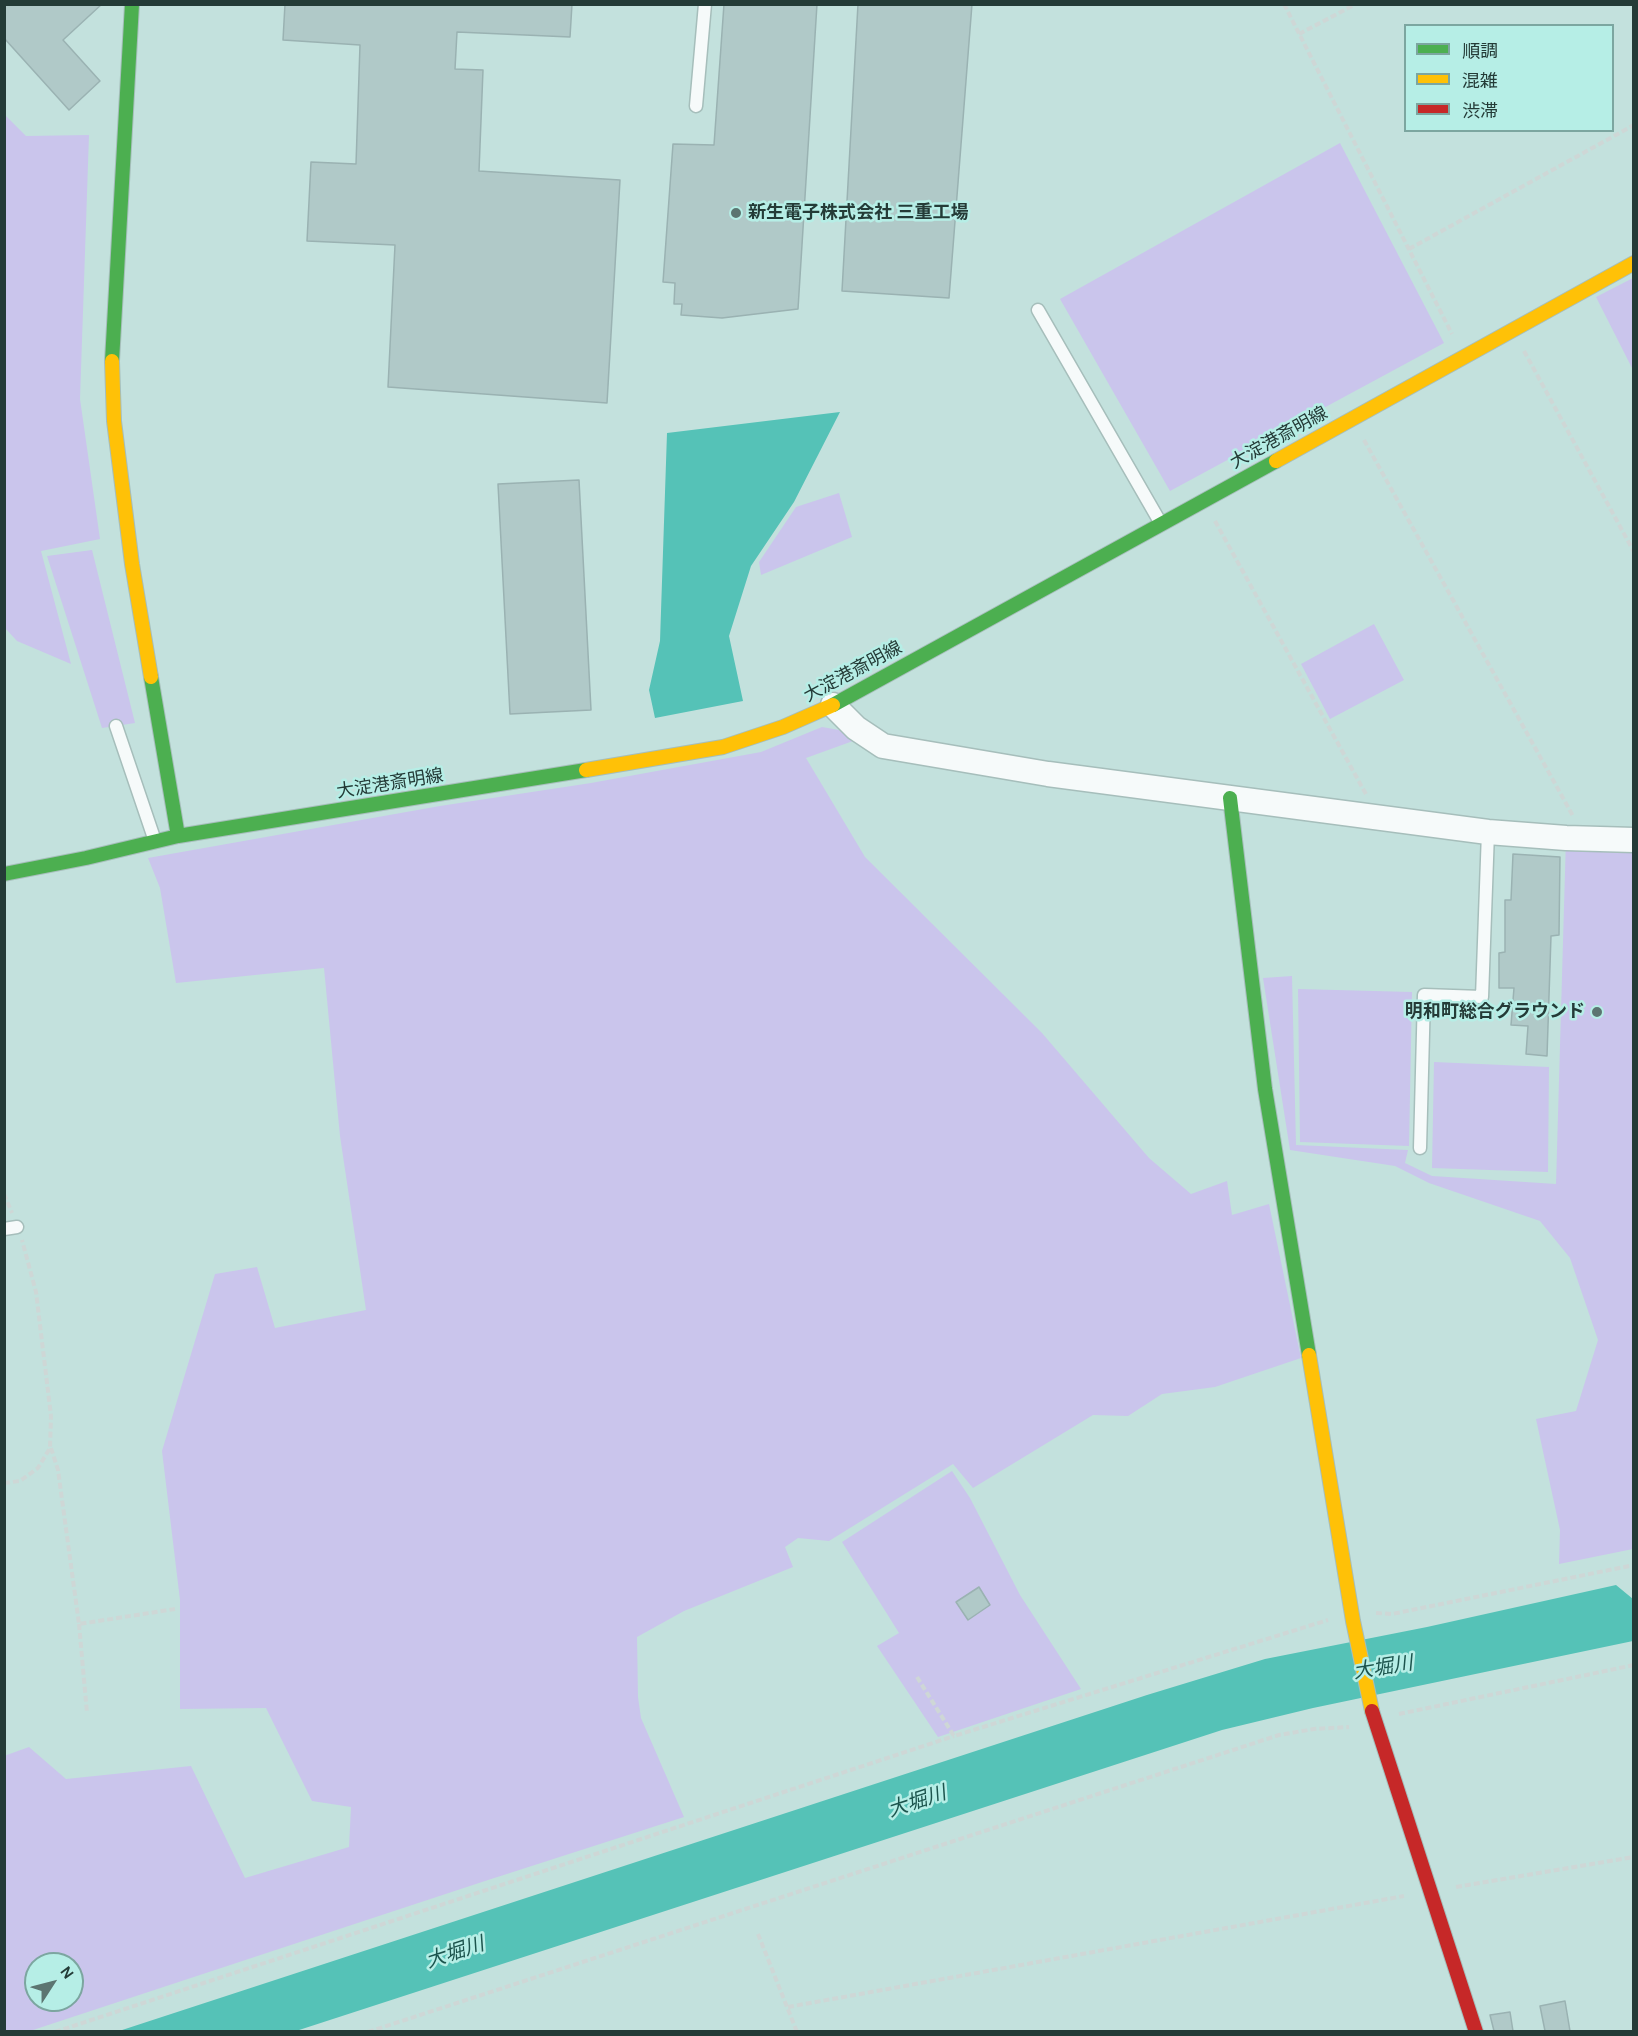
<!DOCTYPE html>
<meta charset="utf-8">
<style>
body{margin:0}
#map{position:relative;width:1638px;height:2036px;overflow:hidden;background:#c3e1dd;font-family:Karla,"Noto Sans JP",sans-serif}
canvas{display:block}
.frame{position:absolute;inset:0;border:6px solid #243b37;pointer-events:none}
.legend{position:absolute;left:1404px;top:24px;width:210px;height:108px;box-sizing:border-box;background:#b6eee6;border:2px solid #7ca6a0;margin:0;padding:8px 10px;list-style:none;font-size:18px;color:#243b37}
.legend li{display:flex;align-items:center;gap:12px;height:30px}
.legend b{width:30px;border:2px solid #7ca6a0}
.north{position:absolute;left:24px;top:1952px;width:60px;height:60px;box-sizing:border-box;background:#b6eee6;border:2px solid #7ca6a0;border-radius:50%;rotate:54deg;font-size:16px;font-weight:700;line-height:24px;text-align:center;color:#243b37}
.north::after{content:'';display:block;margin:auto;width:21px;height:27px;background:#5c7571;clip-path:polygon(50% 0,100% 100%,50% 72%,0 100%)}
</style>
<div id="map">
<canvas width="1638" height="2036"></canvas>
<div class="frame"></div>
<ul class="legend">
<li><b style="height:8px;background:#4caf50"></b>順調</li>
<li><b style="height:8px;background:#ffc107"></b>混雑</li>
<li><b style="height:8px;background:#c62828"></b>渋滞</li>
</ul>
<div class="north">N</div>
</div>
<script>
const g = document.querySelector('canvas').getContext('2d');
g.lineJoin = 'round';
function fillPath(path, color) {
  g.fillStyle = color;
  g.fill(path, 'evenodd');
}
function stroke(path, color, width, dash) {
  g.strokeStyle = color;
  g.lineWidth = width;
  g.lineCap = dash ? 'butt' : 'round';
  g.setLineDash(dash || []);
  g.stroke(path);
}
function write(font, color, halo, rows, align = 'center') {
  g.font = font + ' Karla,"Noto Sans JP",sans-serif';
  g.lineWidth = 5;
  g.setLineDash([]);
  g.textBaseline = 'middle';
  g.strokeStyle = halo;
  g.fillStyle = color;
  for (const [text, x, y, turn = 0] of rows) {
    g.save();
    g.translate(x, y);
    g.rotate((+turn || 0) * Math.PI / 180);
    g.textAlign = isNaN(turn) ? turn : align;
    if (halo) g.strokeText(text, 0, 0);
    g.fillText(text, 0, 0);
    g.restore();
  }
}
fillPath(new Path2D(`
 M5 115 26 136 89 135 80 399 100 539 41 551 71 664 17 641 5 628Z
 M1340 143 1444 343 1170 491 1060 299Z
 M1633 278V370L1596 297Z
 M839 493 852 537 761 575 759 562 796 507Z
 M92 550 135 723 102 728 47 556Z
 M1374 624 1404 680 1330 719 1301 664Z
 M822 727 839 730 853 741 806 758 865 857 1042 1033 1149 1158 1191 1194 1227 1181 1232 1215 1269 1204 1301 1358 1215 1387 1162 1394 1128 1416 1093 1415 973 1488 953 1464 829 1541 798 1538 785 1547 793 1567 684 1611 637 1637 638 1697 641 1718 684 1817 485 1881 30 2031H5L4 1756 29 1747 66 1779 191 1766 245 1878 349 1847 351 1807 312 1801 266 1708 180 1709V1600L162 1451 215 1274 257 1267 275 1328 366 1310 340 1136 324 968 176 983 160 888 148 858 440 806 591 783 761 752ZM36 1964H72V2000H36Z
 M1566 838 1633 840V1549L1559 1564 1560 1530 1536 1419 1576 1411 1598 1340 1570 1258 1540 1221 1429 1183 1395 1166 1290 1150 1263 978 1292 976 1296 1145 1408 1150 1405 1163 1432 1176 1556 1184Z
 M1298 989 1412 992 1409 1146 1300 1142Z
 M1434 1062 1549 1067 1548 1172 1432 1168Z
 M952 1471 970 1498 1020 1595 1081 1689 938 1737 877 1646 899 1633 842 1542Z`), '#cac5ec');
fillPath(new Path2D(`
 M840 412 794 502 751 566 729 636 743 701 655 718 649 690 660 641 667 433Z
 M1616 1585 1633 1599V1641L1313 1708 1222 1730 296 2031 116 2032 1147 1695 1265 1659 1427 1627Z`), '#55c2b7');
const building = new Path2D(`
 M4 4H102L63 40 100 81 69 110 4 38Z
 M285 4H572L570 37 457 32 455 69 483 70 479 171 620 180 607 403 388 387 395 245 307 241 311 162 356 164 360 45 283 40Z
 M724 4H817L798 309 722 318 681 315 682 304H674L675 283 663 282 673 144 714 145Z
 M858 4H972L949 298 842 291Z
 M579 480 591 710 510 714 498 484Z
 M1513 854 1560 857 1559 935 1551 936 1547 1056 1526 1054 1528 1026 1511 1025 1514 988H1499V953L1505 952V900H1511Z
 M979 1587 990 1605 968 1620 956 1602Z
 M1565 2001 1570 2031H1545L1540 2006Z
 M1510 2012 1513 2031H1494L1490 2015Z`);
fillPath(building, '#b0c9c8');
stroke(building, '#9ab2b2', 1.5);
const lane = new Path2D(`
 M696 106 705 4
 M1038 310 1160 522
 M116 726 155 841
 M1420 1148 1424 995 1482 997 1488 832
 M4 1229 17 1227`);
const street = new Path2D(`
 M833 705 856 728 883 746 1048 774 1488 832 1566 838 1634 840`);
const fast = new Path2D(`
 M112 361 132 4
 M151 677 178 836
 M833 705 1276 461
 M1230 798 1265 1089 1309 1355
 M4 874 86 858 178 836 586 770`);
const slow = new Path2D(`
 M112 361 114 421 132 564 151 677
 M1276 461 1634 263
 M586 770 723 747 783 727 833 705
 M1309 1355 1353 1621 1372 1711`);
const jam = new Path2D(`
 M1372 1711 1476 2032`);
stroke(lane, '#a6bebb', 15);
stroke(street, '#a6bebb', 27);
stroke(fast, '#a6bebb', 16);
stroke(slow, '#a6bebb', 16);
stroke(jam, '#a6bebb', 16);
stroke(new Path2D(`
 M1284 4 1452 334
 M1299 34 1356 4
 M1409 249 1634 125
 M1524 351 1634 552
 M1364 440 1573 816
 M1215 521 1367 796
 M4 1194 12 1213
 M51 1448 58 1470 79 1624 175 1609
 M4 1483 20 1481 38 1468 50 1448 51 1416 36 1292 22 1240
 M1376 1613 1392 1614 1634 1565
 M79 1624 87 1713
 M917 1677 954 1736 1328 1620
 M1399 1714 1634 1665
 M1456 1887 1634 1857
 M758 1934 797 2032
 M788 2007 1404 1896
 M55 2032 954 1736
 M368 2032 1279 1735 1314 1729 1349 1727`), '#ced7d6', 4, [6, 3]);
stroke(lane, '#f6fafa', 12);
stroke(street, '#f6fafa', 24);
stroke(fast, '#4caf50', 14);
stroke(slow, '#ffc107', 14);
stroke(jam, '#c62828', 14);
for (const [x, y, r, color] of [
 [736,213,6,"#5c7571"],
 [1597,1012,6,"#5c7571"]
]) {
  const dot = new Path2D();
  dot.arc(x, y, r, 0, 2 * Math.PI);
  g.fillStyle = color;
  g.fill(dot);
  stroke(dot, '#b6eee6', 2);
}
write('bold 18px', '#243b37', '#b6eee6', [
 ["新生電子株式会社 三重工場",748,213],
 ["明和町総合グラウンド",1585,1012,"right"]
], 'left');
write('18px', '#243b37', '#b6eee6', [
 ["大淀港斎明線",1279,438,-29],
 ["大淀港斎明線",853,672,-28],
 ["大淀港斎明線",390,784,-9]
]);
write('italic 20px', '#1c544d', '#b6eee6', [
 ["大堀川",1383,1668,-9],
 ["大堀川",917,1802,-18],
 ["大堀川",455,1953,-18]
]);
</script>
